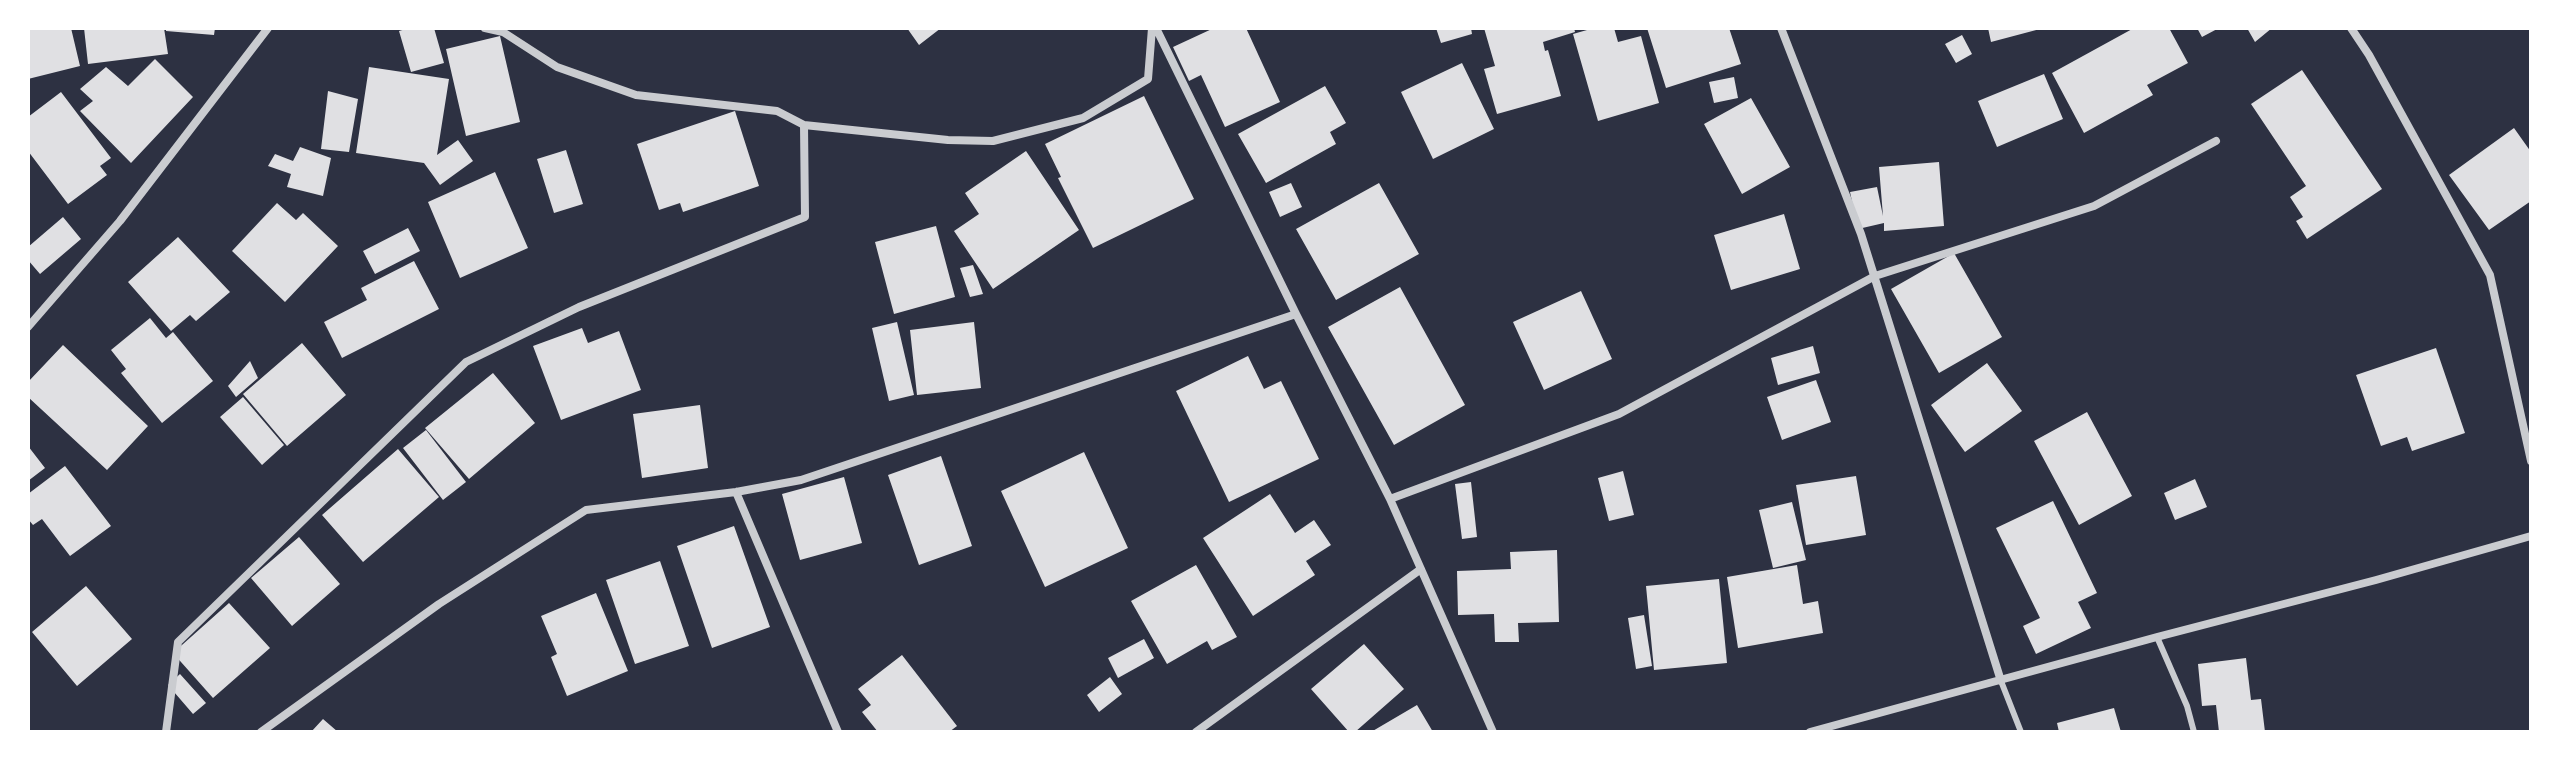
<!DOCTYPE html>
<style>
body{margin:0}
#map{position:relative;width:2559px;height:760px;overflow:hidden;background:#2d3142;font-family:Spectral,serif}
canvas{display:block}
.frame{position:absolute;inset:0;border:30px solid #fff;pointer-events:none}
</style>
<div id="map">
<canvas width="2559" height="760"></canvas>
<div class="frame"></div>
</div>
<script>
const g = document.querySelector('canvas').getContext('2d');
g.lineJoin = 'round';
function fillPath(path, color) {
  g.fillStyle = color;
  g.fill(path, 'evenodd');
}
function stroke(path, color, width, dash) {
  g.strokeStyle = color;
  g.lineWidth = width;
  g.lineCap = dash ? 'butt' : 'round';
  g.setLineDash(dash || []);
  g.stroke(path);
}
fillPath(new Path2D(`
 M28 28H71L80 66 28 79Z
 M84 28H164L168 54 88 64Z
 M166 28H215L214 35 166 31Z
 M409 28H434L444 63 411 72 399 31Z
 M907 28H941L919 45Z
 M1214 28H1246L1280 102 1225 127 1201 75 1189 81 1173 47Z
 M1436 28H1471L1472 34 1441 43Z
 M1484 28H1574L1575 32 1543 42 1545 51 1548 50 1561 96 1497 114 1484 69 1495 66Z
 M1594 28H1614L1618 42 1641 36 1659 103 1598 121 1573 34Z
 M1647 28H1729L1741 64 1666 88Z
 M1988 28H2039L2040 29 1991 42Z
 M2134 28H2169L2188 63 2147 85 2153 95 2084 133 2052 73Z
 M2197 28H2219L2202 37Z
 M2247 28H2272L2255 42Z
 M1962 35 1972 54 1956 63 1945 44Z
 M500 36 520 122 466 136 446 49Z
 M155 59 193 97 131 163 80 111 93 101 80 89 106 67 128 86Z
 M1462 63 1494 129 1433 159 1401 92Z
 M369 67 449 79 437 155 458 140 473 161 440 185 424 163 356 153Z
 M2302 70 2382 189 2307 239 2296 221 2303 217 2290 197 2306 186 2251 104Z
 M2044 74 2063 119 1997 147 1978 101Z
 M1734 77 1738 98 1714 103 1709 82Z
 M1325 86 1346 123 1330 132 1336 144 1266 183 1238 134Z
 M328 91 358 99 349 152 321 149Z
 M61 92 111 158 100 166 107 175 68 204 28 151V117Z
 M1144 96 1194 199 1093 248 1058 178 1061 177 1045 144Z
 M1751 98 1790 167 1742 194 1704 124Z
 M735 111 759 186 683 212 680 203 659 210 637 144Z
 M2514 128 2531 152V201L2489 230 2449 175Z
 M300 147 331 158 323 196 287 187 291 174 268 166 275 154 293 161Z
 M566 150 583 204 554 213 537 159Z
 M1026 151 1079 230 993 289 954 231 979 214 965 193Z
 M1939 162 1944 226 1884 231V223L1858 229 1850 192 1877 187 1883 216 1879 167Z
 M495 172 528 248 460 278 428 202Z
 M1291 183 1302 207 1280 217 1269 192Z
 M1379 183 1419 254 1336 300 1296 229Z
 M277 203 296 220 303 213 338 246 285 302 232 251Z
 M1784 214 1800 269 1731 290 1714 235Z
 M63 217 81 239 40 274 28 260V247Z
 M936 226 955 297 894 314 875 242Z
 M408 228 420 251 375 274 363 251Z
 M178 237 230 292 196 321 190 315 171 331 128 282Z
 M1954 253 2002 337 1939 373 1891 289Z
 M414 261 439 309 342 358 324 322 367 300 361 288Z
 M973 265 983 294 970 297 960 268Z
 M1400 287 1465 405 1394 445 1328 327Z
 M1581 291 1612 359 1544 390 1513 322Z
 M150 318 166 338 173 332 213 381 162 423 121 373 126 369 111 350Z
 M897 322 914 395 889 401 872 328Z
 M974 322 981 388 917 395 910 330Z
 M582 328 588 343 619 331 641 390 561 420 533 346Z
 M302 343 346 395 287 446 243 394Z
 M63 345 148 426 107 470 28 397V382Z
 M1813 346 1820 373 1778 385 1771 358Z
 M2436 348 2465 433 2412 451 2407 437 2381 446 2356 375Z
 M1248 356 1264 389 1281 381 1319 459 1229 502 1176 391Z
 M250 361 258 378 236 397 228 386Z
 M1987 363 2022 411 1965 452 1931 405Z
 M493 373 535 423 469 479 425 428Z
 M1816 380 1831 422 1782 440 1767 397Z
 M243 397 284 445 262 465 220 417Z
 M700 405 708 468 642 478 633 414Z
 M2087 412 2132 496 2079 525 2034 441Z
 M426 430 466 482 443 500 403 448Z
 M28 446 45 468 28 481Z
 M398 449 439 497 363 562 322 515Z
 M1084 452 1128 548 1045 587 1001 491Z
 M941 456 972 546 919 565 888 475Z
 M65 466 111 526 70 556 42 519 33 525 28 519V494Z
 M1623 471 1634 515 1609 521 1598 478Z
 M1856 476 1866 535 1806 545 1796 485Z
 M844 477 862 543 800 560 782 494Z
 M2195 479 2207 507 2175 520 2164 493Z
 M1471 482 1477 537 1462 539 1455 484Z
 M1270 494 1295 533 1314 520 1331 545 1306 561 1315 575 1253 616 1203 538Z
 M2053 501 2097 593 2078 602 2091 628 2036 654 2023 626 2040 618 1996 528Z
 M1792 502 1806 560 1773 568 1759 510Z
 M734 526 770 627 712 648 677 546Z
 M299 537 340 584 292 626 251 578Z
 M1557 550 1559 622 1518 623 1519 642H1495L1494 614 1458 615 1457 571 1511 569 1510 552Z
 M660 561 689 646 635 664 606 580Z
 M1196 565 1237 637 1212 650 1207 641 1167 664 1131 601Z
 M1797 565 1803 604 1818 601 1823 633 1738 648 1727 577Z
 M1719 579 1727 663 1654 670 1646 586Z
 M86 586 132 639 77 686 32 632Z
 M596 593 628 671 567 696 551 657 557 654 541 616Z
 M229 603 270 648 213 698 173 653Z
 M1644 615 1652 666 1636 669 1628 618Z
 M1144 639 1154 658 1118 678 1108 658Z
 M1364 644 1404 689 1355 732H1349L1311 689Z
 M902 655 957 726 949 732H878L862 712 871 705 858 689Z
 M2246 658 2251 700 2261 699 2265 732H2219L2216 705 2202 706 2198 664Z
 M180 674 206 703 193 714 168 685Z
 M1110 677 1122 694 1099 712 1087 695Z
 M1417 705 1433 732H1371Z
 M2114 708 2121 732H2059L2057 723Z
 M323 719 338 732H311Z`), '#e0e0e3');
stroke(new Path2D(`
 M2157 637 2187 706 2194 732
 M2001 681 2021 732`), '#caccd0', 6);
stroke(new Path2D(`
 M1156 28 1296 314 1390 499 1493 732
 M1781 28 1861 234 2001 681
 M2351 28 2369 55 2490 275 2531 461
 M804 125 948 140 993 141 1083 118 1148 79 1152 28
 M28 327 120 221 268 28
 M736 492 838 732
 M1390 499 1619 414 1875 276 2094 206 2216 141
 M166 732 178 642 466 362 579 307 805 217 804 125 777 111 636 95 557 67 503 32 485 28
 M261 732 439 604 586 510 736 492 801 480 1296 314
 M1196 732 1421 569
 M1810 732 2157 637 2376 580 2531 536`), '#caccd0', 8);
</script>
